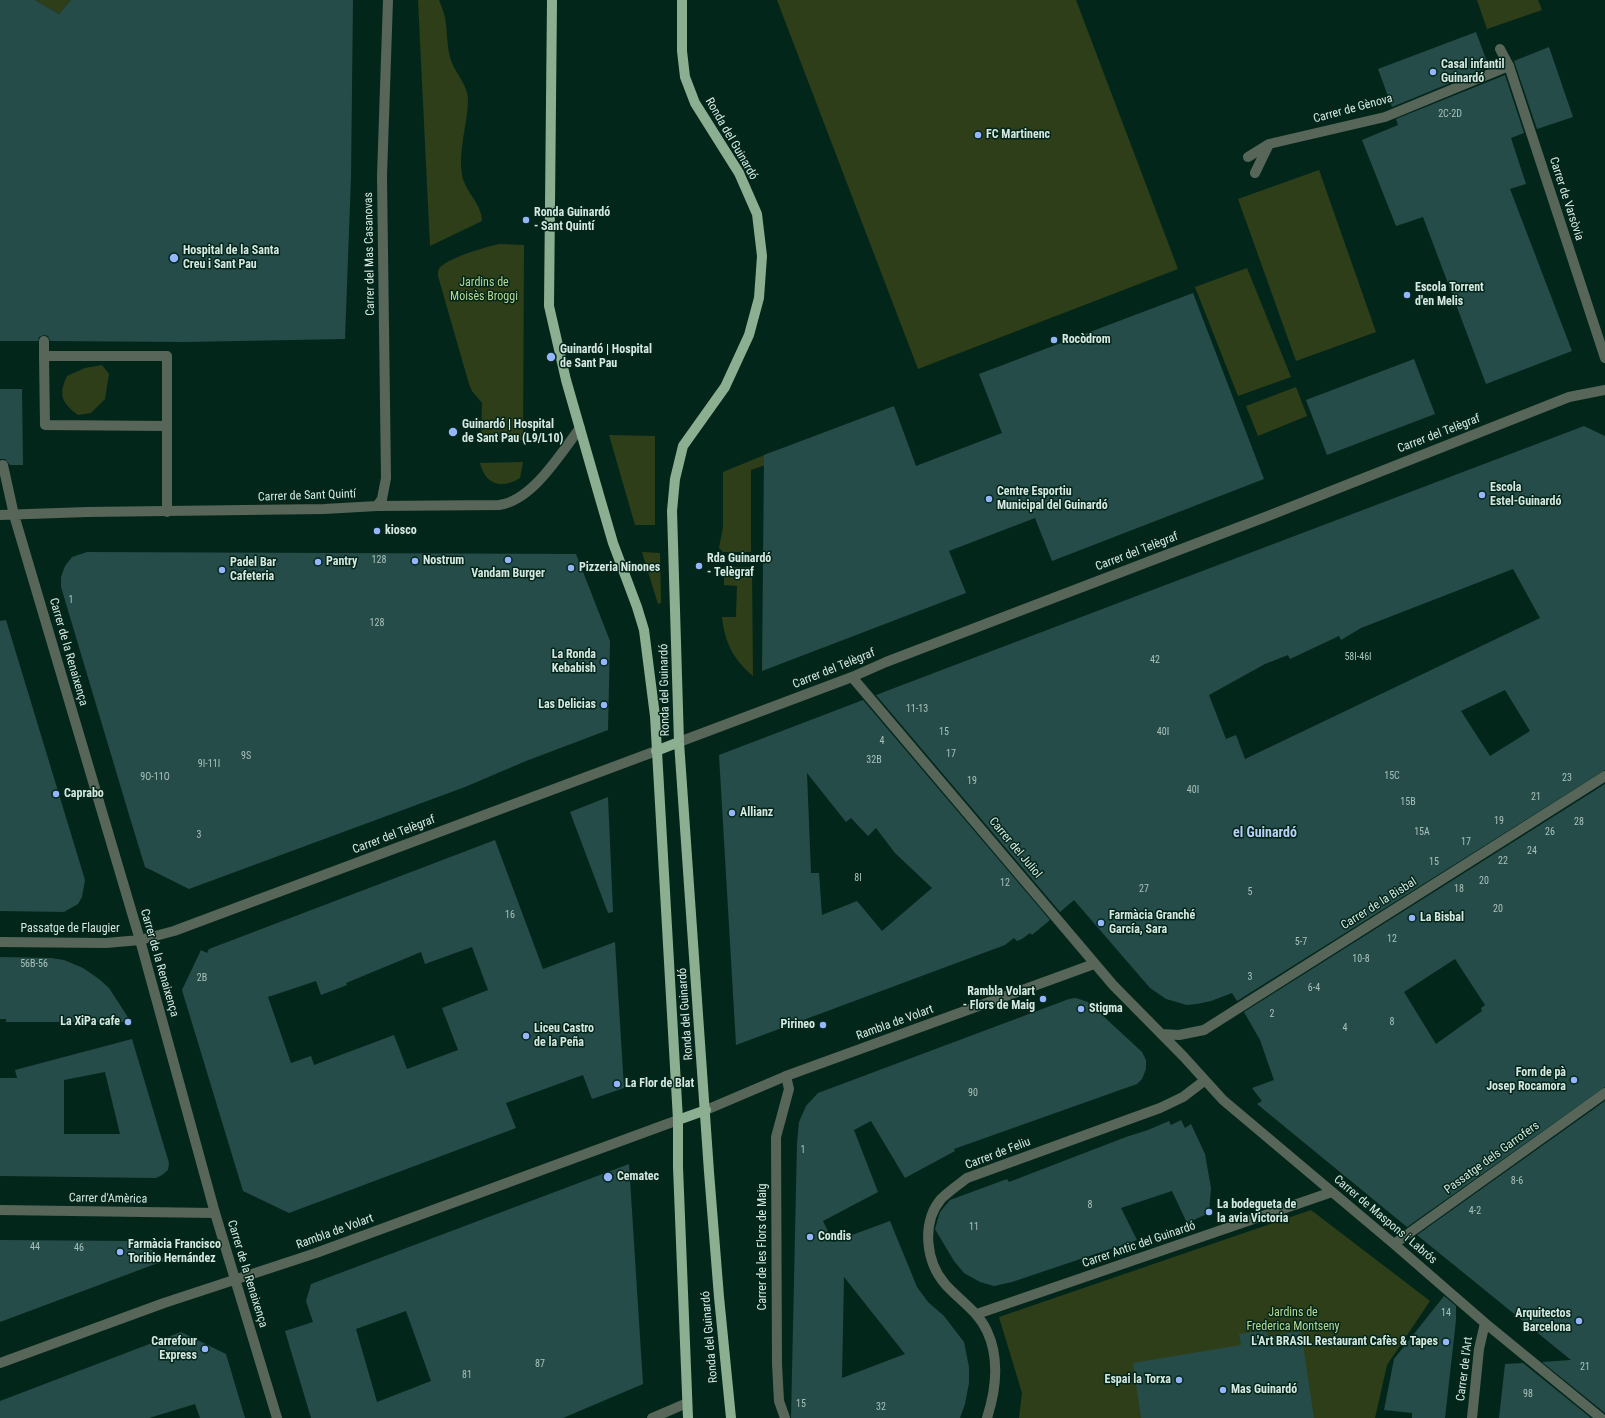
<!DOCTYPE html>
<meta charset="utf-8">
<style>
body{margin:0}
canvas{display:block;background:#03261b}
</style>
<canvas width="1605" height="1418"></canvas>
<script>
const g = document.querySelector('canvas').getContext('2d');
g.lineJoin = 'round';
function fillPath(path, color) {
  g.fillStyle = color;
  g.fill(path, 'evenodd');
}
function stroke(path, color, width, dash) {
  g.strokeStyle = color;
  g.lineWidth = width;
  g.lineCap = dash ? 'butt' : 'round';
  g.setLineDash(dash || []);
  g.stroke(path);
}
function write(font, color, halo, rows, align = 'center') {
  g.font = font + ' "Roboto Condensed",sans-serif';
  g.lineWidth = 3;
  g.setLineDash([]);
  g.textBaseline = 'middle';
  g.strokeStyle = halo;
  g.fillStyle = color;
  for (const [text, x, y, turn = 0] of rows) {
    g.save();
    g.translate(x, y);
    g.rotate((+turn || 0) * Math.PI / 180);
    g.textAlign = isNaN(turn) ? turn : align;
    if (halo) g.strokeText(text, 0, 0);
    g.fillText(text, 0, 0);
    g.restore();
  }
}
fillPath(new Path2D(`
 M35 0H71L59 14Z
 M418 0H439C441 6 444 12 445 18 448 33 446 48 452 63 457 75 469 87 468 102 467 126 458 151 462 175 465 192 482 204 482 221L430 246Z
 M777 0H1076L1178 269 918 369Z
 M1477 0H1538L1542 10 1487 29Z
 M1319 170 1376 332 1296 361 1238 199Z
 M500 244 524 245 523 440H481L482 403 472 391 469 384 438 276C438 273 438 271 439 269 444 259 488 246 500 244Z
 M1247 268 1291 377 1238 396 1195 287Z
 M102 365 109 374 105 399 91 413 78 415C62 403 58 395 67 376L85 368Z
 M1296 387 1307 416 1258 436 1246 406Z
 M609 435 655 436V525H635Z
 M774 451 782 459 751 470V552H723L719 548 723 527V472Z
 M523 462 520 478C501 490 485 484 480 463Z
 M642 552 660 553 661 603 658 604Z
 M724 567H752L753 676C733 659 725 643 722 617H736L737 586 724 585Z
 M1311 1210 1430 1301 1387 1365 1375 1418H1019L1022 1393 999 1317Z`), '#2e3e18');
fillPath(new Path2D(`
 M0 0H35L59 14 71 0H353L351 177 345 339 185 342 50 341 48 336 44 335 39 337 38 341H0Z
 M1476 32 1489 67 1392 107 1378 69Z
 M1549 47 1573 117 1537 129 1514 61Z
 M1505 75 1524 133 1511 138 1526 184 1510 189 1572 351 1486 384 1423 217 1396 226 1362 140 1398 125 1396 119Z
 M1193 293 1264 479 1052 561 1035 518 949 551 966 593 762 671 764 455 894 406 916 466 1002 433 979 374Z
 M1414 359 1435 414 1327 455 1306 400Z
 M0 389H22L23 465H10L5 459H0Z
 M1584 426 1605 436V770L1237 1001 1232 993 1211 1001 1197 1004 1187 1005 1166 999 1150 988 1074 900 1060 912 876 695ZM1513 569 1540 618 1245 759 1236 735 1226 739 1209 695 1265 664 1288 655 1290 659 1339 636 1341 640 1361 628ZM1505 690 1530 731 1490 756 1461 711Z
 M87 552 576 554 610 641 608 730 526 761 465 787 189 889 145 867 130 818 61 587V577L65 566 72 557Z
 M6 620 85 880 82 897 78 904 64 912 0 911V621Z
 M863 700 1050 920 1032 935 1030 933 1022 939 1017 941 1014 938 1005 945 736 1045 719 755ZM807 773 846 822 851 818 868 836 876 828 895 853 932 888 882 931 857 901 822 915 819 873H811Z
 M1605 784V1087L1407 1227 1257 1104 1262 1101 1252 1088 1274 1080 1260 1040 1244 1012ZM1455 959 1485 1005 1481 1008 1482 1011 1436 1044 1404 992Z
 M608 797 613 912 608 913 570 812Z
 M495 840 543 969 615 942 624 1088 592 1099 583 1075 506 1103 516 1128 289 1213 243 1191 182 990 201 950 207 953 209 949ZM472 947 488 990 442 1008 458 1050 407 1069 394 1035 314 1065 311 1056 291 1063 268 997 316 981 321 995 347 985 346 983 421 952 425 964Z
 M0 957 51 958 64 960 83 968 99 979 109 988 131 1022H6V1019H0Z
 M1076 998 1088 1002 1142 1052 1146 1060V1069L1142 1079 1137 1084 954 1149 955 1151 905 1178 871 1121 854 1130 878 1192 823 1221 833 1242 890 1221 917 1287 928 1302 944 1316 964 1342 969 1367V1383L965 1404 960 1418H791L797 1143 799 1122 806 1106 818 1093 1069 999ZM844 1277 905 1354 842 1378Z
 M132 1039 169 1163 168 1170 162 1175 156 1178 0 1176V1078H17L15 1070ZM105 1072 120 1134H64V1080Z
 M1605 1101V1413L1542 1362 1571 1360 1417 1235Z
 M1181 1120 1185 1128 1191 1124 1205 1154 1211 1188 1209 1213 1187 1223 1172 1191 1121 1208 1137 1240 1012 1282 994 1286 980 1282 964 1273 954 1261 935 1229 940 1212 950 1200 1007 1179 1009 1182 1126 1137 1148 1130 1169 1121 1171 1125Z
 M629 1164 643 1384 563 1418H311L285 1331 313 1322 306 1301 311 1284ZM406 1311 431 1381 377 1402 356 1329Z
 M0 1240 131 1241 145 1245 166 1260 0 1322Z
 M1444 1296 1456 1306V1320L1445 1418H1412V1413L1384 1410 1394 1359Z
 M1266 1330 1268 1336 1301 1331 1314 1418H1141L1133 1363 1241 1345 1239 1334Z
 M181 1332 226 1354 245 1418H200L195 1404 149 1418H0V1401Z
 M1523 1363 1591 1418H1499L1505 1364Z`), '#254c48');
stroke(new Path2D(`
 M1248 157 1269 144 1385 117 1509 66
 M1255 173 1269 144
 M44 356V341
 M3 465 14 515
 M167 512V356H44L45 425 167 426`), '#576658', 10);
stroke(new Path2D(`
 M785 1418 779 1401 777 1364 776 1137 789 1089 786 1076`), '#576658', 10);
stroke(new Path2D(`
 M1500 49 1509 66 1605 358
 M377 506 382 499 386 478 382 176 388 0
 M0 515 87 512 324 509 377 506 499 505C533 500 560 454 580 428
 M14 515 140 940 215 1213 277 1418
 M852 677 1113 985 1184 1057 1223 1100 1394 1244 1485 1323 1601 1418
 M679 742 852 677 886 662 1268 516 1569 397 1605 390
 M0 942 106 943 140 940 174 931 656 751
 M1161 1034 1179 1035 1204 1030 1605 776
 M706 1110 786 1076 1094 964
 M0 1210 215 1213
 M1394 1244 1605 1093
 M977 1314 1332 1192
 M0 1363 164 1303 316 1253 678 1120
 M652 1418 687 1403
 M987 1418C996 1390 1000 1359 987 1331 978 1311 959 1300 945 1284 926 1262 921 1223 941 1199 949 1191 958 1185 967 1178L1160 1108 1183 1097 1204 1081
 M1472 1418 1479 1349 1485 1323`), '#576658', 10);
stroke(new Path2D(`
 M552 0 549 306 566 380 599 495 613 543 637 607 644 630 655 716 678 1120V1167L688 1418
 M682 0V51L685 77 695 103 739 173 757 214 762 256 759 298 749 335 725 387 683 446 675 479 672 511 679 742 709 1172 719 1297 731 1418
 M656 751 679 742
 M678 1120 706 1110`), '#8daf91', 10);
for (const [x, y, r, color] of [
 [1433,72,4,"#95b6fd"],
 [978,135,4,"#95b6fd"],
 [526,220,4,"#95b6fd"],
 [174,258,5,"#95b6fd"],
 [1407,295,4,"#95b6fd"],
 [1054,340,4,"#95b6fd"],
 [551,357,5,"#95b6fd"],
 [453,432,5,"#95b6fd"],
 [1482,495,4,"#95b6fd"],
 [989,499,4,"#95b6fd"],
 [377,531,4,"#95b6fd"],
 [508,560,4,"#95b6fd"],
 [415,561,4,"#95b6fd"],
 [318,562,4,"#95b6fd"],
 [699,566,4,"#95b6fd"],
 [571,568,4,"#95b6fd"],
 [222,570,4,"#95b6fd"],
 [604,662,4,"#95b6fd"],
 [604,705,4,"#95b6fd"],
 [56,794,4,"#95b6fd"],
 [732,813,4,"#95b6fd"],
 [1412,918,4,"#95b6fd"],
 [1101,923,4,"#95b6fd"],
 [1043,999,4,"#95b6fd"],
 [1081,1009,4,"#95b6fd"],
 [128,1022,4,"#95b6fd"],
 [823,1025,4,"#95b6fd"],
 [526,1036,4,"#95b6fd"],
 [1574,1080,4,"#95b6fd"],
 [617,1084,4,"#95b6fd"],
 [608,1177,5,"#95b6fd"],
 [1209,1212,4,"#95b6fd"],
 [810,1237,4,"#95b6fd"],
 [120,1252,4,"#95b6fd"],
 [1579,1321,4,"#95b6fd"],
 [1446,1342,4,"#95b6fd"],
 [205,1349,4,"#95b6fd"],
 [1179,1380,4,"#95b6fd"],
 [1223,1390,4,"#95b6fd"]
]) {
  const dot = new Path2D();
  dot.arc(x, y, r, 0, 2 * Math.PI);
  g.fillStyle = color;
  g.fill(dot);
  stroke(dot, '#03261b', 1.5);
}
write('10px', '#aac1ba', null, [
 ["2C-2D",1450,114],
 ["128",379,560],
 ["1",71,600],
 ["128",377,623],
 ["58I-46I",1358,657],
 ["42",1155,660],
 ["11-13",917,709],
 ["15",944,732],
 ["40I",1163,732],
 ["4",882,741],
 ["17",951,754],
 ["9S",246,756],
 ["32B",874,760],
 ["9I-11I",209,764],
 ["15C",1392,776],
 ["9O-11O",155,777],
 ["23",1567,778],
 ["19",972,781],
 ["40I",1193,790],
 ["21",1536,797],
 ["15B",1408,802],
 ["19",1499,821],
 ["28",1579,822],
 ["15A",1422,832],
 ["26",1550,832],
 ["3",199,835],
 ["17",1466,842],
 ["24",1532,851],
 ["22",1503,861],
 ["15",1434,862],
 ["8I",858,878],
 ["20",1484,881],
 ["12",1005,883],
 ["27",1144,889],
 ["18",1459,889],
 ["5",1250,892],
 ["20",1498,909],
 ["16",510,915],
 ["12",1392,939],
 ["5-7",1301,942],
 ["10-8",1361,959],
 ["56B-56",34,964],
 ["3",1250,977],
 ["2B",202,978],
 ["6-4",1314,988],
 ["2",1272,1014],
 ["8",1392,1022],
 ["4",1345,1028],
 ["90",973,1093],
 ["1",803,1150],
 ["8-6",1517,1181],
 ["8",1090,1205],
 ["4-2",1475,1211],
 ["11",974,1227],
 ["44",35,1247],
 ["46",79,1248],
 ["14",1446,1313],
 ["87",540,1364],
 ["21",1585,1367],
 ["81",467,1375],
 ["98",1528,1394],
 ["15",801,1404],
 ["32",881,1407]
]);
write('bold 12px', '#d6e8e0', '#03261b', [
 ["Casal infantil",1441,65],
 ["Guinardó",1441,79],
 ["FC Martinenc",986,135],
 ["Ronda Guinardó",534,213],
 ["- Sant Quintí",534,227],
 ["Hospital de la Santa",183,251],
 ["Creu i Sant Pau",183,265],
 ["Escola Torrent",1415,288],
 ["d'en Melis",1415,302],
 ["Rocòdrom",1062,340],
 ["Guinardó | Hospital",560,350],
 ["de Sant Pau",560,364],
 ["Guinardó | Hospital",462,425],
 ["de Sant Pau (L9/L10)",462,439],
 ["Escola",1490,488],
 ["Estel-Guinardó",1490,502],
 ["Centre Esportiu",997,492],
 ["Municipal del Guinardó",997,506],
 ["kiosco",385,531],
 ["Rda Guinardó",707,559],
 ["- Telègraf",707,573],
 ["Nostrum",423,561],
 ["Pantry",326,562],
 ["Padel Bar",230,563],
 ["Cafeteria",230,577],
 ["Pizzeria Ninones",579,568],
 ["Vandam Burger",508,574,"center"],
 ["La Ronda",596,655,"right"],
 ["Kebabish",596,669,"right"],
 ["Las Delicias",596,705,"right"],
 ["Caprabo",64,794],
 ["Allianz",740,813],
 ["Farmàcia Granché",1109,916],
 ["García, Sara",1109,930],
 ["La Bisbal",1420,918],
 ["Rambla Volart",1035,992,"right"],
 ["- Flors de Maig",1035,1006,"right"],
 ["Stigma",1089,1009],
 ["La XiPa cafe",120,1022,"right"],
 ["Pirineo",815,1025,"right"],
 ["Liceu Castro",534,1029],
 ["de la Peña",534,1043],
 ["Forn de pà",1566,1073,"right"],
 ["Josep Rocamora",1566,1087,"right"],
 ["La Flor de Blat",625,1084],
 ["Cematec",617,1177],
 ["La bodegueta de",1217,1205],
 ["la avia Victoria",1217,1219],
 ["Condis",818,1237],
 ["Farmàcia Francisco",128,1245],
 ["Toribio Hernández",128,1259],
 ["Arquitectos",1571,1314,"right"],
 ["Barcelona",1571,1328,"right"],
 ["Carrefour",197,1342,"right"],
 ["Express",197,1356,"right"],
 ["L'Art BRASIL Restaurant Cafès & Tapes",1438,1342,"right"],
 ["Espai la Torxa",1171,1380,"right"],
 ["Mas Guinardó",1231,1390]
], 'left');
write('12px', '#d6e8e0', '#03261b', [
 ["Carrer de Gènova",1353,109,-15],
 ["Ronda del Guinardó",731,139,60],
 ["Carrer de Varsòvia",1566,199,72],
 ["Carrer del Mas Casanovas",370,254,-91],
 ["Carrer del Telègraf",1439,434,-21],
 ["Carrer de Sant Quintí",307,496,-2],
 ["Carrer del Telègraf",1137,552,-21],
 ["Carrer de la Renaixença",68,652,74],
 ["Carrer del Telègraf",834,669,-22],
 ["Ronda del Guinardó",665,690,-91],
 ["Carrer del Telègraf",394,835,-21],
 ["Carrer del Juliol",1015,848,50],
 ["Carrer de la Bisbal",1379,904,-32],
 ["Passatge de Flaugier",70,929],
 ["Carrer de la Renaixença",159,963,74],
 ["Ronda del Guinardó",686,1014,-94],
 ["Rambla de Volart",895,1023,-20],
 ["Carrer de Feliu",998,1154,-21],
 ["Passatge dels Garrofers",1492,1158,-36],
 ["Carrer d'Amèrica",108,1199,1],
 ["Carrer de Maspons i Labrós",1385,1220,40],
 ["Rambla de Volart",335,1232,-20],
 ["Carrer Antic del Guinardó",1139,1245,-19],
 ["Carrer de les Flors de Maig",763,1247,-90],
 ["Carrer de la Renaixença",247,1274,73],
 ["Ronda del Guinardó",710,1337,-95],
 ["Carrer de l'Art",1465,1369,-83]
]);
write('12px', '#b8d793', '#03261b', [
 ["Jardins de",484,283],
 ["Moisès Broggi",484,297],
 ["Jardins de",1293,1313],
 ["Frederica Montseny",1293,1327]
]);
write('bold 14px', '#bbcff7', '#03261b', [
 ["el Guinardó",1265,833]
]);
</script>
